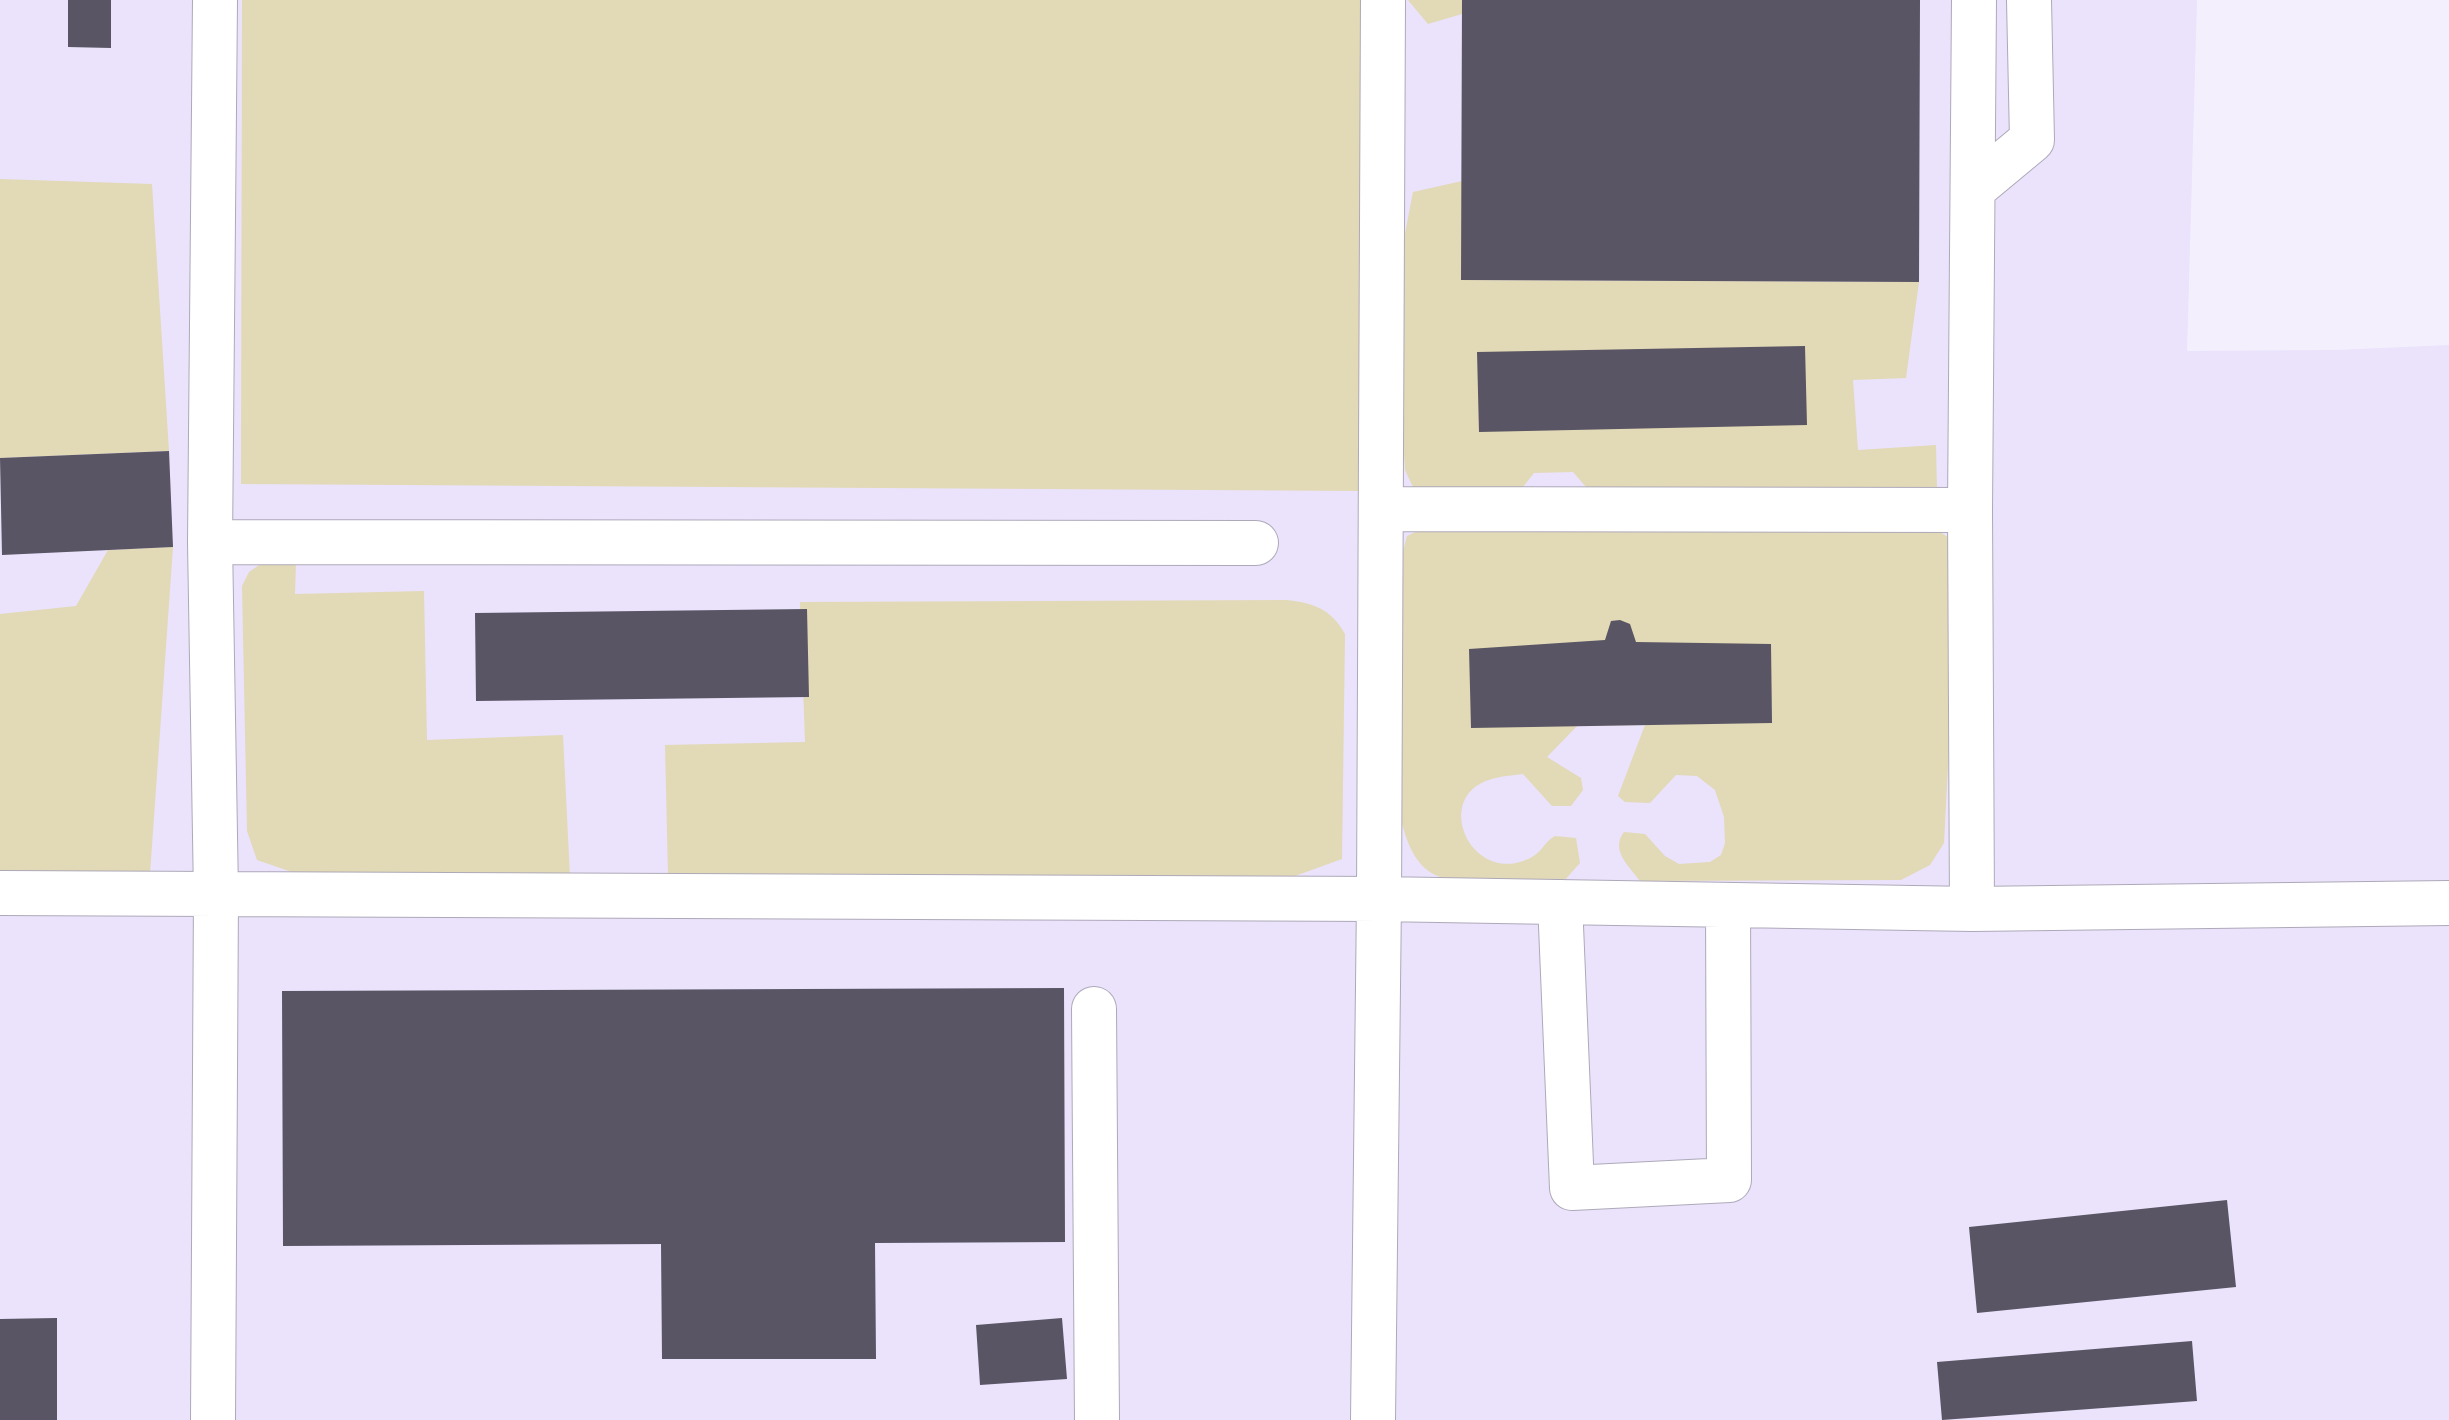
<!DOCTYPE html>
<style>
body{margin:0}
canvas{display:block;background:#f3effd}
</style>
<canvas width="2449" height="1420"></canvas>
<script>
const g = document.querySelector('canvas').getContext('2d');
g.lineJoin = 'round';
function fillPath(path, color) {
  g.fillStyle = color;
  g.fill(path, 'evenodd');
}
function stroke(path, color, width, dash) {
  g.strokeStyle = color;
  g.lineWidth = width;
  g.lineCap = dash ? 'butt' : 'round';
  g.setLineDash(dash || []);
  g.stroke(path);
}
fillPath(new Path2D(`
 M0 0H2197L2187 351 2336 350 2449 345V1420H0Z`), '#eae3fb');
fillPath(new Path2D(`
 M242 0H1365L1362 491 241 484Z
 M1408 0H1462V14L1428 24Z
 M0 179 152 184 169 451 0 458Z
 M1462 181V280L1919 282 1906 378 1853 380 1858 450 1936 445 1937 491 1593 495 1573 472 1534 473 1515 497 1434 495 1413 487 1405 470 1402 424 1403 244 1413 192Z
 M1431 525 1936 529 1952 540 1959 555 1944 843 1930 865 1901 880 1640 881C1629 866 1610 850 1624 832L1645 834 1665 856 1679 864 1710 862 1721 855 1725 843 1724 817 1715 790 1697 776 1676 775 1650 803 1625 802 1618 796 1645 725 1577 726 1547 757 1581 778 1583 790 1571 806H1552L1523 774C1507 776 1488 777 1475 787 1439 815 1479 886 1532 857 1542 852 1545 841 1555 836L1576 838 1580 863 1563 882C1529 882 1452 892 1426 869 1410 856 1404 831 1399 813L1401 559 1407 536Z
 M173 547 150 874 0 871V614L76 606 108 550Z
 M268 559 296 562 295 594 424 591 427 740 563 735 570 877 312 879 257 860 247 831 242 586 249 572Z
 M1286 600C1314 603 1331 609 1345 634L1342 859 1295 876 668 877 665 745 805 742 800 602Z`), '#e2d9b6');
fillPath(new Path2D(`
 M68 0H111V48L68 47Z
 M1462 0H1920L1919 282 1461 280Z
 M1805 346 1807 425 1479 432 1477 352Z
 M169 451 173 547 2 555 0 458Z
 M807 609 809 697 476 701 475 613Z
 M1620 620 1630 624 1636 642 1771 644 1772 723 1471 728 1469 649 1605 640 1611 621Z
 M1064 988 1065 1242 875 1243 876 1359H662L661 1244 283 1246 282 991Z
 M2227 1200 2236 1287 1977 1313 1969 1227Z
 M57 1318V1420H0V1319Z
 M1062 1318 1067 1379 980 1385 976 1325Z
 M2192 1341 2197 1401 1942 1420 1937 1362Z`), '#595564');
const minor = new Path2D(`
 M215 0 210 542 216 894 1379 899 1383 0
 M1973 189 2032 140 2029 0
 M1381 509 1970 510
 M210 542 1256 543
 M0 893 216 894 213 1420
 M1560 902 1572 1188 1729 1180 1728 905
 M1972 909 2449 903
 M1094 1009 1097 1420
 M1373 1420 1379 899 1972 909 1970 510 1974 0`);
stroke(minor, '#aea9b9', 46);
stroke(minor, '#fff', 44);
</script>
